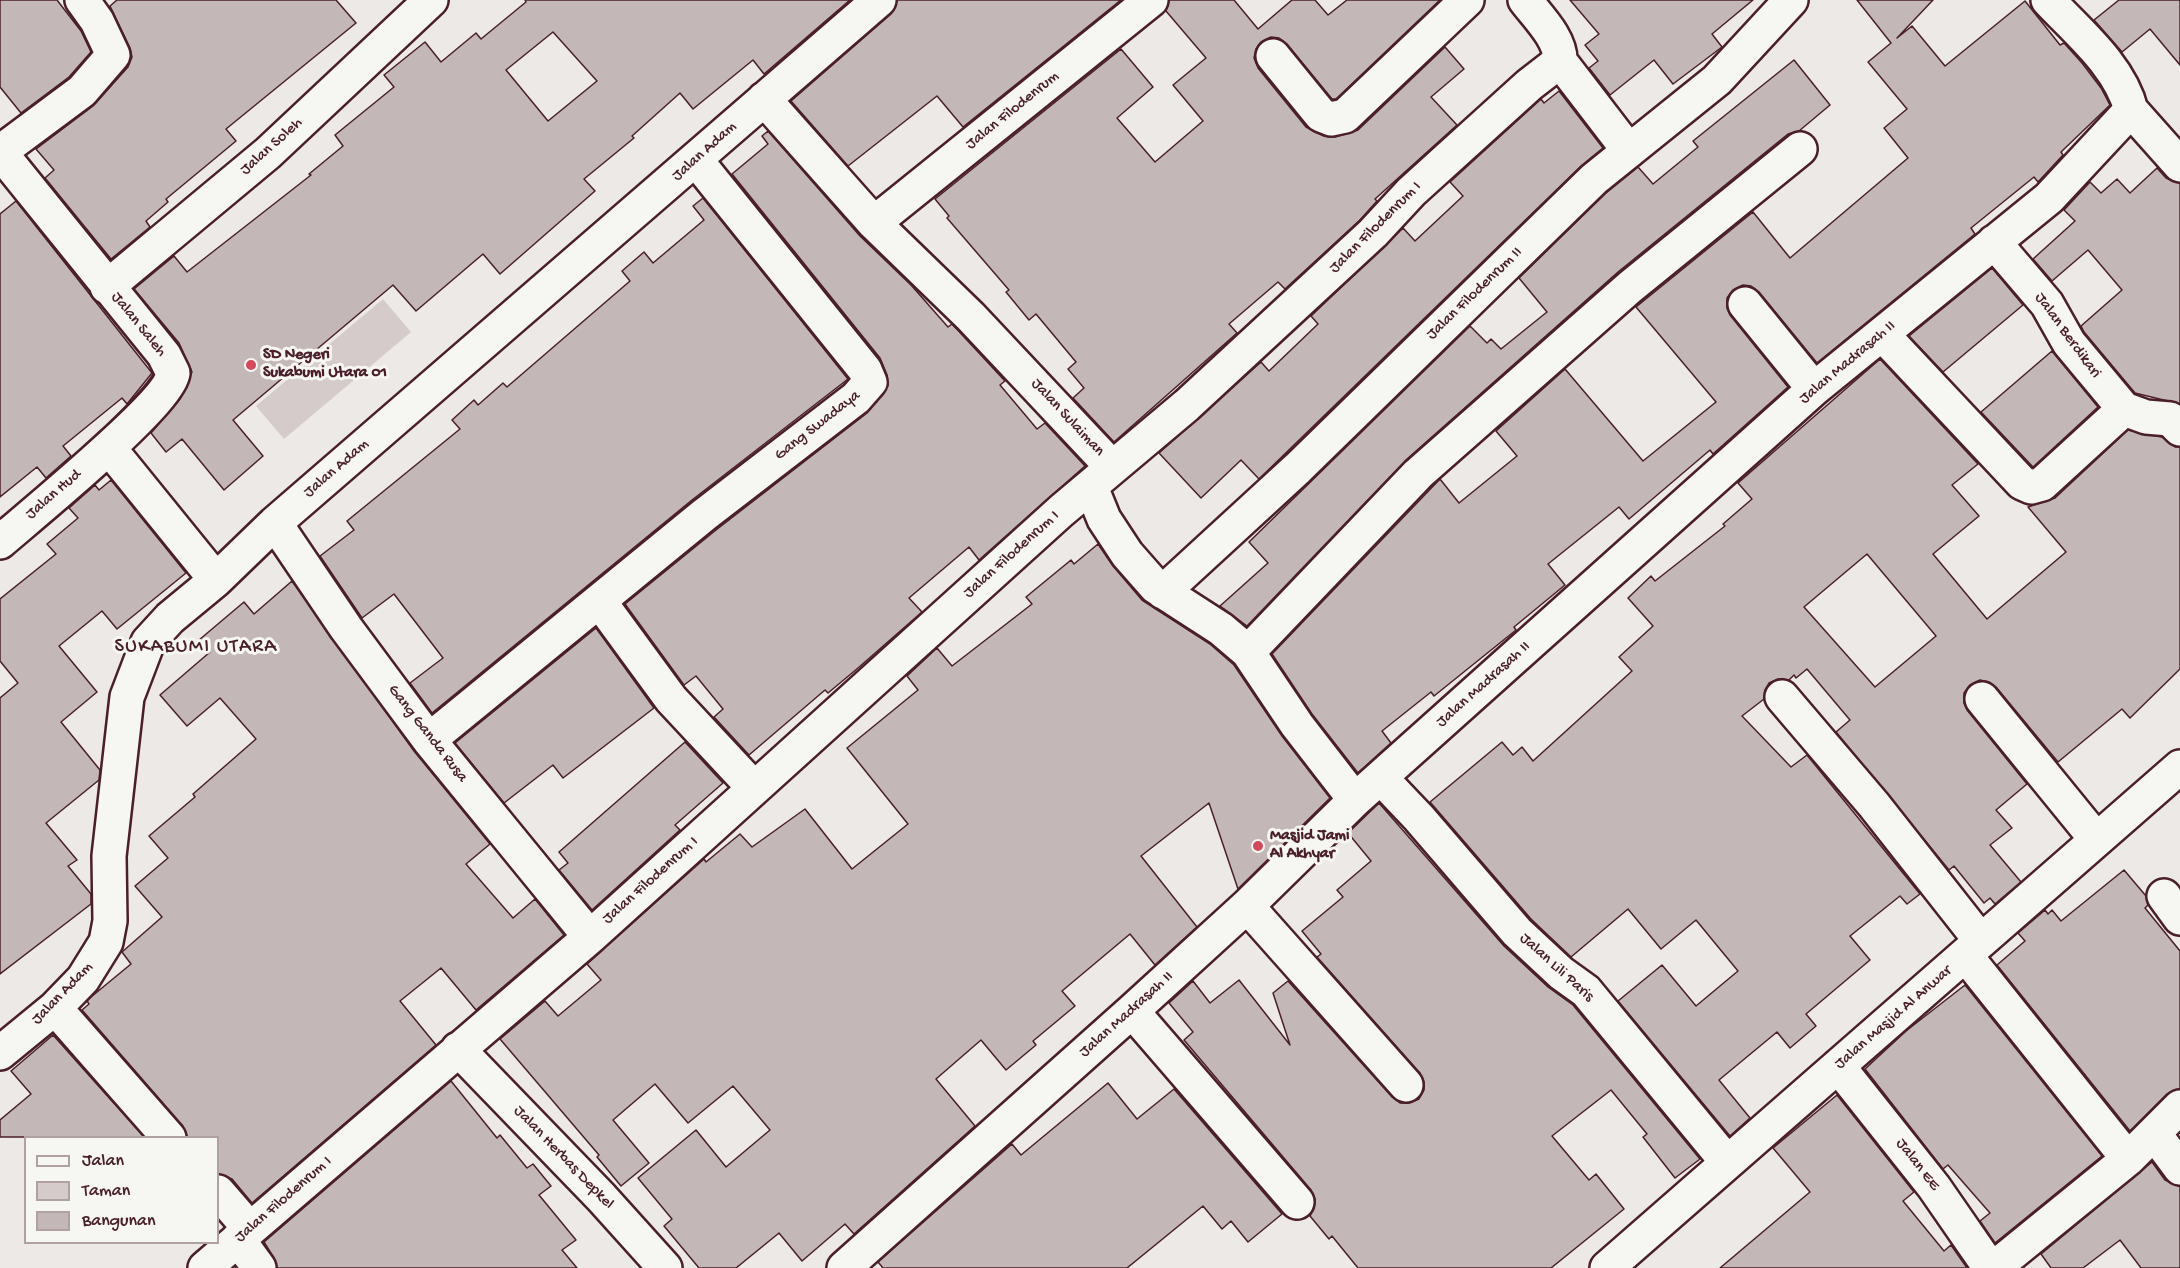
<!DOCTYPE html>
<style>
body{margin:0}
#map{position:relative;width:2180px;height:1268px;overflow:hidden;background:#ece9e6;font-family:"Gochi Hand",sans-serif}
canvas{display:block}
.legend{position:absolute;left:24px;top:1136px;width:195px;height:108px;box-sizing:border-box;background:#f6f6f2;border:2px solid #b1a0a2;margin:0;padding:8px 10px;list-style:none;font-size:18px;color:#4a1f2b}
.legend li{display:flex;align-items:center;gap:12px;height:30px}
.legend b{width:30px;border:2px solid #b1a0a2}
</style>
<div id="map">
<canvas width="2180" height="1268"></canvas>
<ul class="legend">
<li><b style="height:8px;background:#f6f6f2"></b>Jalan</li>
<li><b style="height:16px;background:#d4cbca"></b>Taman</li>
<li><b style="height:16px;background:#c4b7b7"></b>Bangunan</li>
</ul>
</div>
<script>
const g = document.querySelector('canvas').getContext('2d');
g.lineJoin = 'round';
function fillPath(path, color) {
  g.fillStyle = color;
  g.fill(path, 'evenodd');
}
function stroke(path, color, width, dash) {
  g.strokeStyle = color;
  g.lineWidth = width;
  g.lineCap = dash ? 'butt' : 'round';
  g.setLineDash(dash || []);
  g.stroke(path);
}
function write(font, color, halo, rows, align = 'center') {
  g.font = font + ' "Gochi Hand",sans-serif';
  g.lineWidth = 6;
  g.setLineDash([]);
  g.textBaseline = 'middle';
  g.strokeStyle = halo;
  g.fillStyle = color;
  for (const [text, x, y, turn = 0] of rows) {
    g.save();
    g.translate(x, y);
    g.rotate((+turn || 0) * Math.PI / 180);
    g.textAlign = isNaN(turn) ? turn : align;
    if (halo) g.strokeText(text, 0, 0);
    g.fillText(text, 0, 0);
    g.restore();
  }
}
fillPath(new Path2D(`
 M383 299 411 332 284 439 256 406Z`), '#d4cbca');
const building = new Path2D(`
 M0 0H57L81 31 91 52 69 77 21 113 0 87Z
 M117 0H336L356 23 226 129 236 141 166 199 168 202 146 221 150 227 111 259 45 178 54 170 36 149 93 106 128 67 132 57 130 48 110 6Z
 M525 0H850L764 74 753 60 693 109 680 93 632 136 634 138 584 179 595 191 500 274 483 254 416 311 393 285 233 420 263 456 224 490 182 439 166 452 151 433 180 399 192 372 179 343 134 289 174 256 187 272 311 175 309 174 343 146 335 135 394 87 384 75 425 42 441 62 476 33 481 39 526 2ZM553 32 597 81 548 121 506 70Z
 M897 0H1121L963 127 937 96 848 166 791 101 891 14Z
 M1169 0H1234L1258 29 1292 0H1315L1328 15 1347 0H1440L1336 99H1332L1287 44 1279 38 1271 37 1261 42 1256 49 1254 58 1258 68 1306 127 1324 136 1335 137 1358 130 1445 47 1464 69 1431 97 1457 125 1375 199 1377 201 1360 220 1285 289 1278 282 1229 324 1237 333 1114 442 1073 398 1084 388 1068 369 1076 362 1036 314 1029 320 1006 292 1009 290 947 218 949 216 935 199 1121 49 1153 87 1117 118 1155 162 1203 121 1173 85 1206 58 1166 11Z
 M1570 0H1753L1712 34 1722 47 1673 84 1654 60 1610 95 1589 68 1598 61 1585 45 1599 34Z
 M1857 0H1933L1897 38 1912 26 1945 66 2025 1 2060 45 2064 43 2082 63 2101 88 2110 105 2061 152 2063 155 2038 182 2034 177 1971 228 1975 234 1817 363 1759 292 1751 286 1743 285 1733 290 1727 298V308L1730 315 1788 387 1713 454 1710 450 1629 519 1619 507 1548 564 1565 585 1514 627 1516 630 1434 696 1431 692 1382 731 1391 743 1358 773 1312 714 1272 654 1440 479 1459 503 1517 456 1496 431 1565 369 1643 461 1716 402 1636 307 1753 212 1790 258 1908 158 1884 128 1907 109 1868 62 1891 43Z
 M2119 0H2180V65L2150 29 2122 52 2094 20Z
 M1794 60 1830 105 1799 131 1788 134 1618 272 1406 460 1247 626 1220 606 1268 563 1249 542 1470 326 1487 343 1491 339 1501 349 1547 312 1519 278 1606 193 1638 167 1653 184 1698 147 1693 141Z
 M1559 91 1603 148 1581 166 1259 479 1241 460 1201 498 1159 453 1261 362 1269 371 1318 324 1311 316 1403 228 1415 241 1463 196 1450 182 1541 99 1544 103Z
 M768 131 860 236 911 285 948 327 952 324 1005 381 1000 385 1037 429 1045 423 1085 466 979 560 969 547 909 598 922 612 858 668 828 693 825 690 749 755 714 717 723 709 696 676 684 685 625 604 716 530 867 413 888 386 887 375 880 358 732 174 768 144 762 136Z
 M2157 168 2166 178 2180 183V404L2135 393 2084 332 2081 326 2122 290 2088 250 2052 281 2033 259 2075 221 2064 210 2090 182 2101 193 2117 179 2130 193Z
 M703 198 848 379 692 500 432 713 410 683 443 658 394 594 362 618 320 556 354 530 347 521 460 429 452 420 474 400 478 405 503 383 507 387 630 281 622 271 644 252 653 263 704 220 693 206Z
 M16 201 152 373 127 404 122 398 63 446 71 456 46 478 37 467 0 497V214Z
 M1992 268 2023 305 1943 372 1909 336Z
 M2052 351 2098 407 2033 467 1981 412Z
 M1880 359 1978 464 1952 485 1979 516 1933 554 1987 619 2066 552 2028 507 2055 498 2128 430 2162 437 2175 447H2180V669L2130 718 2122 709 2058 762 1996 687 1989 682 1980 680 1970 685 1964 693V703L1967 710 2027 784 1996 810 2012 828 1990 845 2021 882 1995 904 1990 898 1984 903 1954 866 1949 870 1836 732 1850 720 1807 669 1796 678 1794 675 1789 680 1778 679 1769 683 1765 690 1764 699 1742 716 1791 767 1807 755 1920 894 1907 904 1900 896 1850 936 1870 960 1806 1014 1816 1026 1790 1048 1777 1032 1719 1080 1750 1118 1730 1136 1618 1001 1662 965 1696 1006 1738 971 1696 920 1661 949 1628 909 1571 957 1531 919 1430 802 1502 742 1513 755 1522 747 1533 761 1632 671 1619 657 1653 626 1628 598 1651 576 1655 581 1725 526 1723 524 1752 499 1738 483ZM1867 554 1936 636 1875 687 1804 607Z
 M111 480 186 573 117 629 102 611 59 646 97 692 61 722 100 770 99 780 46 823 77 860 68 866 91 894V904L0 974V698L18 683 0 661V599L56 554 47 544 78 518 69 508 95 485 99 490Z
 M1098 544 1113 566 1142 600 1210 644 1234 665 1282 736 1330 798 1238 889 1209 803 1141 856 1197 927 1155 965 1130 934 1062 991 1075 1006 1033 1041 1036 1045 1006 1070 981 1040 936 1079 975 1126 854 1234 845 1224 802 1261 779 1233 736 1268H699L664 1226 672 1219 638 1178 696 1130 726 1167 770 1130 733 1086 688 1123 655 1084 613 1120 649 1163 621 1186 597 1157 599 1155 500 1039 545 1001 558 1016 601 980 587 964 704 859 706 862 740 834 752 847 805 809 852 869 908 824 847 748 918 690 907 676 937 648 952 666 1032 604 1026 597 1071 560 1074 564Z
 M292 581 414 751 490 844 466 864 513 918 535 899 564 935 476 1010 441 968 400 1001 436 1045 252 1203 232 1179 218 1174V1137H187L183 1126 82 1010 89 1004 87 1001 91 997 131 964 122 952 162 917 135 886 168 858 149 836 195 797 193 794 256 739 220 698 187 726 160 695 210 652 199 640 244 602 254 614Z
 M596 628 654 708 563 778 553 765 504 803 455 743Z
 M685 742 723 783 675 825 680 830 592 910 559 870 568 863 559 852Z
 M1379 803 1504 946 1548 987 1573 1005 1700 1159 1675 1178 1643 1137 1647 1134 1611 1090 1552 1136 1589 1180 1596 1174 1624 1209 1551 1268H1358L1332 1236 1329 1239 1310 1216 1314 1209 1315 1199 1311 1190 1184 1040 1193 1032 1169 1003 1193 981 1210 1003 1239 980 1290 1045 1273 993 1288 981 1392 1097 1400 1103H1409L1419 1099 1424 1090V1082L1420 1073 1317 957 1321 954 1302 931 1343 897 1337 890 1371 861 1348 833Z
 M2124 870 2146 896 2148 905 2145 908 2180 951V1089L2167 1094 2130 1131 1997 965 2025 941 2018 933 2045 910 2048 914 2052 910 2061 921Z
 M1965 985 2102 1156 1995 1243 1980 1221 1990 1213 1948 1165 1943 1169 1865 1069 1906 1031Z
 M53 1035 144 1137H0V1120L31 1094 11 1071Z
 M451 1081 497 1138 500 1135 527 1168 533 1164 551 1186 539 1195 576 1240 562 1250 577 1268H277L274 1258 264 1242Z
 M1108 1083 1137 1119 1174 1089 1282 1214 1248 1242 1231 1221 1222 1229 1203 1206 1127 1268H883L878 1262 1012 1144 1021 1155Z
 M1837 1095 1914 1192 1903 1201 1944 1251 1951 1245 1967 1268H1720L1810 1192 1773 1148Z
 M2152 1162 2165 1180 2180 1186V1268H2141L2120 1240 2083 1268H2051L2041 1254Z`);
fillPath(building, '#c4b7b7');
stroke(building, '#4a1f2b', 1.5);
const minor = new Path2D(`
 M1273 56 1321 115 1331 119 1345 116 1467 0
 M1560 61 1629 151
 M764 99 874 223 971 317 1112 467
 M2131 110 2180 165
 M0 152 82 91 113 55 97 21 82 0
 M874 223 1151 0
 M1994 242 2047 304 2069 343 2124 409 2146 417 2170 419 2180 429
 M107 287 268 153 431 0
 M1745 304 1814 389
 M1882 334 2022 483 2031 487 2042 484 2124 409
 M109 448 216 580
 M1091 487 1104 519 1127 554 1156 587 1221 629 1248 652 1297 725 1355 800
 M275 523 346 628 429 740 590 937
 M0 542C29 517 170 402 173 373L164 355 0 152
 M1163 592 1298 468 1594 179 1717 80 1791 0
 M600 602 671 699 754 788
 M1248 652 1418 474 1630 287 1800 149
 M1782 697 1874 805 1981 941
 M1982 699 2096 839
 M429 740 704 515 856 398 870 382 865 370 696 160
 M1381 778 1419 818 1517 932 1561 973 1586 991 1727 1162
 M2164 896 2180 918
 M1247 906 1406 1085
 M1966 956 2128 1159
 M55 1008 169 1138
 M1132 1011 1297 1202
 M458 1049 601 1197 665 1268
 M0 1053 55 1008 83 979 106 942 110 921 109 856 127 697 148 642 170 618 216 580 275 523 879 0
 M1838 1066 1934 1187 1990 1268
 M2154 1133 2180 1168
 M218 1192 250 1229
 M238 1239 259 1268
 M205 1268 590 937 1061 511 1187 405 1373 233 1411 192 1529 85 1560 61C1561 39 1538 17 1525 0
 M844 1268 1132 1011 1247 906 1355 800 1814 389 2049 198 2131 110C2120 66 2078 32 2048 0
 M1607 1268 2180 767
 M1994 1268 2128 1159 2180 1107`);
stroke(minor, '#4a1f2b', 38);
stroke(minor, '#f6f6f2', 33);
for (const [x, y, r, color] of [
 [251,365,6,"#d1495b"],
 [1258,846,6,"#d1495b"]
]) {
  const dot = new Path2D();
  dot.arc(x, y, r, 0, 2 * Math.PI);
  g.fillStyle = color;
  g.fill(dot);
  stroke(dot, '#f6f6f2', 2);
}
write('16px', '#4a1f2b', '#f6f6f2', [
 ["Jalan Filodenrum",1013,111,-39],
 ["Jalan Soleh",272,147,-42],
 ["Jalan Adam",705,152,-42],
 ["Jalan Filodenrum I",1376,228,-45],
 ["Jalan Filodenrum II",1475,294,-44],
 ["Jalan Saleh",138,325,51],
 ["Jalan Berdikari",2067,336,54],
 ["Jalan Madrasah II",1848,363,-40],
 ["Jalan Sulaiman",1067,418,47],
 ["Gang Swadaya",818,426,-38],
 ["Jalan Adam",337,469,-41],
 ["Jalan Hud",54,495,-41],
 ["Jalan Filodenrum I",1012,555,-42],
 ["Jalan Madrasah II",1484,685,-42],
 ["Gang Ganda Rusa",427,734,52],
 ["Jalan Filodenrum I",651,881,-42],
 ["Jalan Lili Paris",1556,968,42],
 ["Jalan Adam",63,994,-46],
 ["Jalan Madrasah II",1127,1015,-42],
 ["Jalan Masjid Al Anwar",1894,1018,-41],
 ["Jalan Herbas Depkel",563,1158,46],
 ["Jalan EE",1917,1165,52],
 ["Jalan Filodenrum I",284,1200,-41]
]);
write('bold 16px', '#4a1f2b', '#f6f6f2', [
 ["SD Negeri",263,356],
 ["Sukabumi Utara 01",263,374],
 ["Masjid Jami",1270,837],
 ["Al Akhyar",1270,855]
], 'left');
g.letterSpacing = '1.5px';
write('20px', '#4a1f2b', '#f6f6f2', [
 ["SUKABUMI UTARA",196,648]
]);
g.letterSpacing = '0px';
</script>
